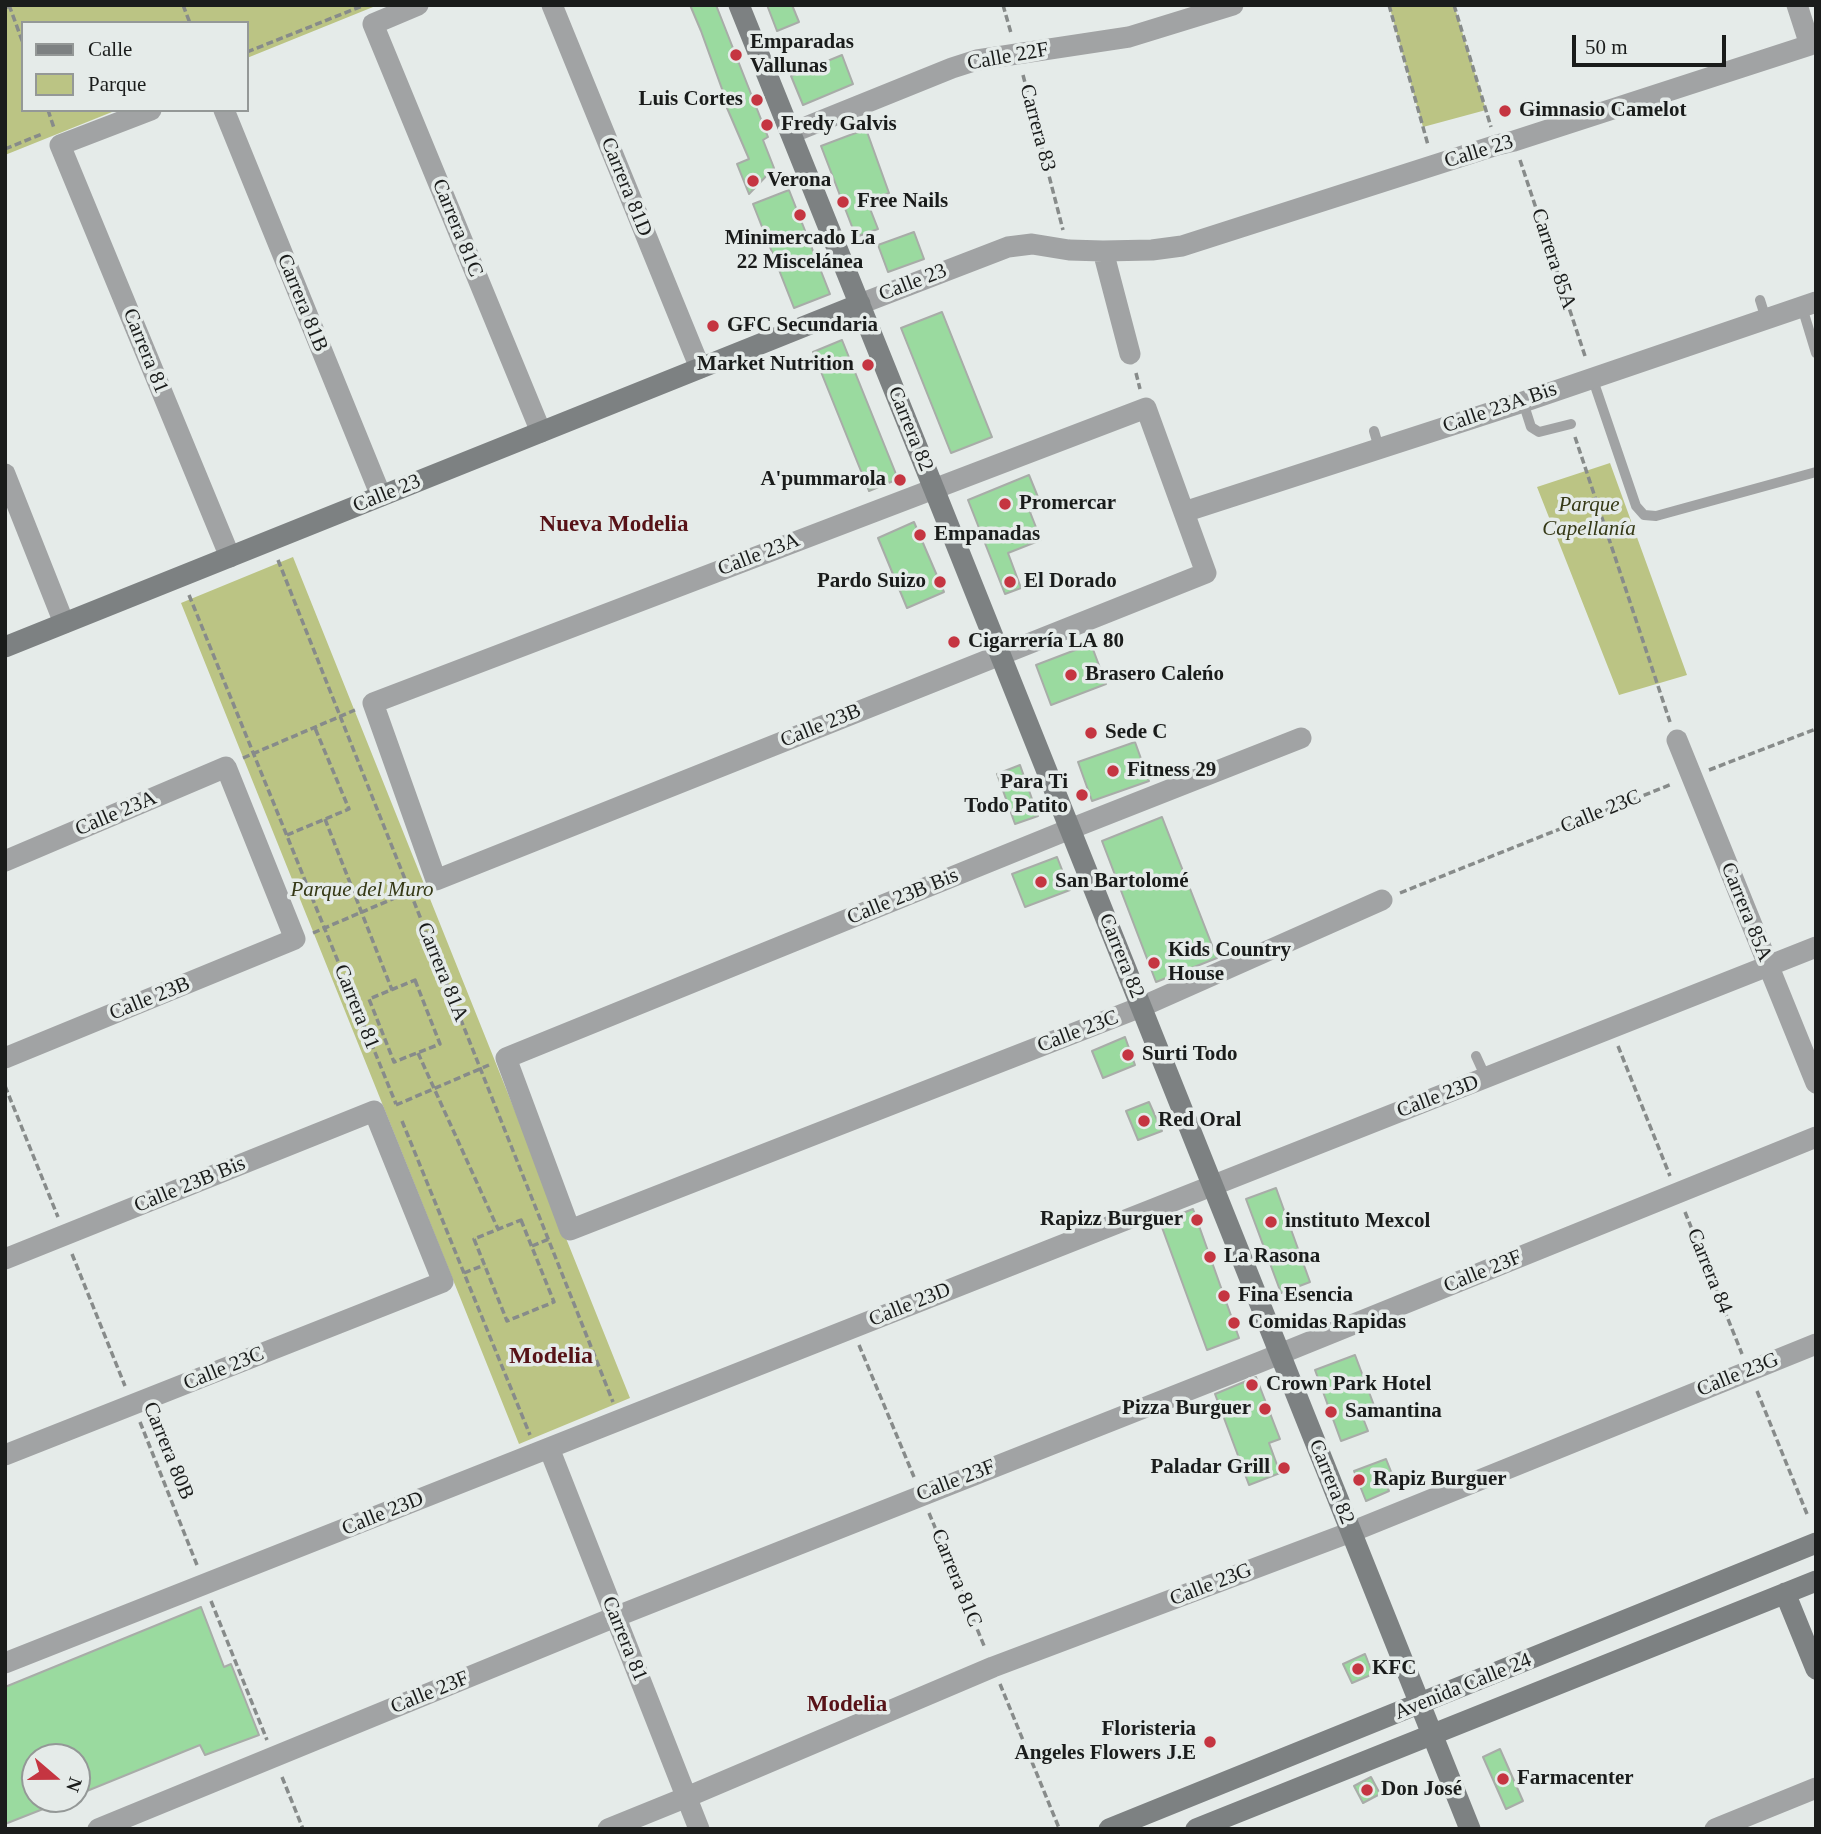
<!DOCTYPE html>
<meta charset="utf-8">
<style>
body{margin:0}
#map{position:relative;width:1821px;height:1834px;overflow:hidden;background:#e5ebe9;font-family:"Times New Roman",serif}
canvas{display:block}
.frame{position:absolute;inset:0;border:7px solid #1a1c1b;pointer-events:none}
.legend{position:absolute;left:21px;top:21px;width:228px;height:91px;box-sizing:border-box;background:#e5ebe9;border:2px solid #949897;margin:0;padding:9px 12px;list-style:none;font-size:21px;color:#1a1c1b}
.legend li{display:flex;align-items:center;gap:14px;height:35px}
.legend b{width:35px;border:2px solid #949897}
.north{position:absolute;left:21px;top:1743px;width:70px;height:70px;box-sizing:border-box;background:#e5ebe9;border:2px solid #949897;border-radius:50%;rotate:110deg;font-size:19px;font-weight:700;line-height:28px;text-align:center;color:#1a1c1b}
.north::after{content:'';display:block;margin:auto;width:24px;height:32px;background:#c53541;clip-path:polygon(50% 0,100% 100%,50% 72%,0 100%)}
.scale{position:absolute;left:1572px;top:35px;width:154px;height:32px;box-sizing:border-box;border:4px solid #1a1c1b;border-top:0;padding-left:9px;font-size:21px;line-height:24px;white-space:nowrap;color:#1a1c1b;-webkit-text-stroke:5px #e5ebe9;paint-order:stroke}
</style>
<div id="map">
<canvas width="1821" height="1834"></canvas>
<div class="frame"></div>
<ul class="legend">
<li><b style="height:9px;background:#7d8182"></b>Calle</li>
<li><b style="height:19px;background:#bbc484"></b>Parque</li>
</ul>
<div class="north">N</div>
<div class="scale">50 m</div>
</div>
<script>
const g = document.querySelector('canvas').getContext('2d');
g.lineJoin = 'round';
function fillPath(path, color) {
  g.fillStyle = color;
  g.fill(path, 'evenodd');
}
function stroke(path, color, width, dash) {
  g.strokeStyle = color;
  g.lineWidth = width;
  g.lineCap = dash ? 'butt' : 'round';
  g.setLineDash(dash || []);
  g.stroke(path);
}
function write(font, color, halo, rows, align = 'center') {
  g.font = font + ' "Times New Roman",serif';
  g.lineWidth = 7;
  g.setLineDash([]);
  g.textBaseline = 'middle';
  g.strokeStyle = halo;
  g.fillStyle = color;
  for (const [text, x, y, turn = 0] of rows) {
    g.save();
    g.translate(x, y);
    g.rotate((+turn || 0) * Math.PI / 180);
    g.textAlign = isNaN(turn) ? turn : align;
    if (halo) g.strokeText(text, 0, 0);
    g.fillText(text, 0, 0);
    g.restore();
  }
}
fillPath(new Path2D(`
 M5 5H378L247 58V23H23V110H117L5 155Z
 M1389 5H1454L1486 110 1423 127Z
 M1610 463 1687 675 1619 695 1537 487Z
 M293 557 630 1398 519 1444 181 603Z`), '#bbc484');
const building = new Path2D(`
 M690 5H716L768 137 763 140 774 168 749 194 737 164 749 159 724 101 726 100 701 31Z
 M767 5H792L799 22 777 31Z
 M842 55 853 84 803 105 791 76Z
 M866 129 889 193 867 201 878 229 856 237 821 146Z
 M789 190 830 294 794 308 753 204Z
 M914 232 924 259 888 272 878 245Z
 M942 312 992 437 951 453 901 328Z
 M842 340 898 479 869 491 813 352Z
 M1029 475 1042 507 1030 512 1041 540 1008 553 1021 588 1005 594 968 500Z
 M914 522 944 592 907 608 878 538Z
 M1091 644 1106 684 1051 705 1036 665Z
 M1135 742 1149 781 1092 801 1078 762Z
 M1020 765 1038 816 1015 824 997 774Z
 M1162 817 1217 958 1156 982 1102 841Z
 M1057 857 1070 890 1025 907 1012 874Z
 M1125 1037 1135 1065 1103 1078 1092 1051Z
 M1149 1102 1162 1131 1138 1140 1126 1111Z
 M1276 1188 1310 1282 1281 1293 1246 1199Z
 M1193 1209 1239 1338 1207 1350 1160 1222Z
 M1355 1355 1375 1408 1361 1413 1368 1431 1341 1441 1315 1370Z
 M1256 1377 1280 1439 1269 1443 1280 1473 1249 1485 1215 1394Z
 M1386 1459 1394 1479 1385 1482 1389 1491 1366 1501 1354 1471Z
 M201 1607 224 1667 231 1664 259 1735 205 1755 200 1745 77 1795V1757H35V1799L66 1800 5 1824V1687Z
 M1365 1654 1373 1674 1352 1683 1343 1664Z
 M1500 1749 1523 1801 1506 1809 1483 1757Z
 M1371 1777 1380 1794 1363 1803 1354 1786Z`);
fillPath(building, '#9ada9f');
stroke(building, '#a8aca8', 2);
stroke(new Path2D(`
 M9 5 23 43
 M183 5 190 23
 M1003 5 1011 33
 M1389 5 1428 145
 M1454 5 1491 127
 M5 8 12 5
 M247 52 362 6
 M1023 75 1063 230
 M48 110 54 128
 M5 149 42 134
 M1520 160 1586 359
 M1136 373 1140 389
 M1575 437 1670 722
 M278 560 613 1402
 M189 595 396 1104
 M243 758 355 710
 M1709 770 1816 729
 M325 819 392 990
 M287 835 349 809 315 728
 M1400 893 1672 784
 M313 933 418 888
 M415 980 440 1044 394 1062 369 999Z
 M1618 1046 1670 1176
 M418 1053 498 1229
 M5 1086 58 1217
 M396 1105 489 1065
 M402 1121 530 1435
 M1685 1212 1742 1354
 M521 1220 554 1302 507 1321 474 1239Z
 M532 1246 549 1239
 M72 1254 125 1386
 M464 1273 484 1265
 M859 1345 914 1477
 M1757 1391 1807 1514
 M140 1422 197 1565
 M929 1513 985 1648
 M211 1601 267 1740
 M1000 1684 1059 1828
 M282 1777 303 1829`), '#878b8a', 3.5, [7, 3.5]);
stroke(new Path2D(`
 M1760 300 1766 319
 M1802 307 1816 353
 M1592 377 1636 506 1644 515 1656 516 1816 472
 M1523 402 1531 427 1539 432 1571 424
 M1374 431 1379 448
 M1476 1056 1486 1078`), '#a1a3a4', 10);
stroke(new Path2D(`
 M418 5 373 24 541 432
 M552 5 700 368
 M151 110 60 145 230 557
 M224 110 381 496
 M791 133 952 68 977 60 1129 37 1233 5
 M1103 251 1130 354
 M860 304 1008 247 1032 244 1069 250 1103 251 1152 250 1182 246 1497 145 1514 141 1810 45 1797 5
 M1146 408 1206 573 436 880 373 703Z
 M5 474 64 623
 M1184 512 1523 402 1816 302
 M1301 738 1070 829 506 1058 570 1230 1141 1007 1382 900
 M1677 740 1816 1083
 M5 861 226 767 295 939 5 1058
 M5 1259 374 1111 443 1282 5 1455
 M549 1448 699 1829
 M5 1663 1816 947
 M98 1829 615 1617 1260 1362 1816 1137
 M608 1829 687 1797 993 1667 1351 1532 1816 1344
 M1715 1829 1816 1788`), '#a1a3a4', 21);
stroke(new Path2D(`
 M739 5 934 489 1470 1829
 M5 647 860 304
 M1785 1593 1816 1669
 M1109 1829 1816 1543
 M1196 1829 1816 1581`), '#7d8182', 21);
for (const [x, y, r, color] of [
 [736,55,7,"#c53541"],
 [757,100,7,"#c53541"],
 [1505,111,7,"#c53541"],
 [767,125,7,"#c53541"],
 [753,181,7,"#c53541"],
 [843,202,7,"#c53541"],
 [800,215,7,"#c53541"],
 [713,326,7,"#c53541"],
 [868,365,7,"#c53541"],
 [900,480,7,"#c53541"],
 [1005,504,7,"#c53541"],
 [920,535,7,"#c53541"],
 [940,582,7,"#c53541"],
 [1010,582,7,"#c53541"],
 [954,642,7,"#c53541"],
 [1071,675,7,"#c53541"],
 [1091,733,7,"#c53541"],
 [1113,771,7,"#c53541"],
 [1082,795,7,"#c53541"],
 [1041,882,7,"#c53541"],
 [1154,963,7,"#c53541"],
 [1128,1055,7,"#c53541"],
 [1144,1121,7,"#c53541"],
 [1197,1220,7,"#c53541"],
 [1271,1222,7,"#c53541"],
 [1210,1257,7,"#c53541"],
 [1224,1296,7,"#c53541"],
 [1234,1323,7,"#c53541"],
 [1252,1385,7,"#c53541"],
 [1265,1409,7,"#c53541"],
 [1331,1412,7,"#c53541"],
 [1284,1468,7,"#c53541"],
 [1359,1480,7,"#c53541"],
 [1358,1669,7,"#c53541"],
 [1210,1742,7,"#c53541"],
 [1503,1779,7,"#c53541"],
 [1367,1790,7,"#c53541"]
]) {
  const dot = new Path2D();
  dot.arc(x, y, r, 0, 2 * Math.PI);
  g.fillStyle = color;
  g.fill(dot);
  stroke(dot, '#e5ebe9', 2.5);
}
write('bold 21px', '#1a1c1b', '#e5ebe9', [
 ["Emparadas",750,43],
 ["Vallunas",750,67],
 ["Luis Cortes",743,100,"right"],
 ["Gimnasio Camelot",1519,111],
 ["Fredy Galvis",781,125],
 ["Verona",767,181],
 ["Free Nails",857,202],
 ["Minimercado La",800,239,"center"],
 ["22 Miscelánea",800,263,"center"],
 ["GFC Secundaria",727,326],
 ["Market Nutrition",854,365,"right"],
 ["A'pummarola",886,480,"right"],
 ["Promercar",1019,504],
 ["Empanadas",934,535],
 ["Pardo Suizo",926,582,"right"],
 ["El Dorado",1024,582],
 ["Cigarrería LA 80",968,642],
 ["Brasero Caleńo",1085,675],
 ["Sede C",1105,733],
 ["Fitness 29",1127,771],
 ["Para Ti",1068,783,"right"],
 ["Todo Patito",1068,807,"right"],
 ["San Bartolomé",1055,882],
 ["Kids Country",1168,951],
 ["House",1168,975],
 ["Surti Todo",1142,1055],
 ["Red Oral",1158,1121],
 ["Rapizz Burguer",1183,1220,"right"],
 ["instituto Mexcol",1285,1222],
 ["La Rasona",1224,1257],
 ["Fina Esencia",1238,1296],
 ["Comidas Rapidas",1248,1323],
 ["Crown Park Hotel",1266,1385],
 ["Pizza Burguer",1251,1409,"right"],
 ["Samantina",1345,1412],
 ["Paladar Grill",1270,1468,"right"],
 ["Rapiz Burguer",1373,1480],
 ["KFC",1372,1669],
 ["Floristeria",1196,1730,"right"],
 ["Angeles Flowers J.E",1196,1754,"right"],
 ["Farmacenter",1517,1779],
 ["Don José",1381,1790]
], 'left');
write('21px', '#1a1c1b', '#e5ebe9', [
 ["Calle 22F",1008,57,-10],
 ["Carrera 83",1037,128,75],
 ["Calle 23",1479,152,-17],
 ["Carrera 81D",626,187,68],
 ["Carrera 81C",457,228,68],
 ["Carrera 85A",1553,259,72],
 ["Calle 23",913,283,-21],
 ["Carrera 81B",302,303,68],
 ["Carrera 81",145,351,68],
 ["Calle 23A Bis",1500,408,-19],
 ["Carrera 82",910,429,68],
 ["Calle 23",387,494,-22],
 ["Calle 23A",759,555,-21],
 ["Calle 23B",821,726,-22],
 ["Calle 23C",1601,812,-22],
 ["Calle 23A",116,814,-23],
 ["Calle 23B Bis",903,897,-22],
 ["Carrera 85A",1746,912,68],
 ["Carrera 82",1121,956,68],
 ["Carrera 81A",442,972,68],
 ["Calle 23B",150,999,-22],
 ["Carrera 81",356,1007,68],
 ["Calle 23C",1078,1032,-21],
 ["Calle 23D",1438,1097,-21],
 ["Calle 23B Bis",190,1185,-22],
 ["Carrera 84",1709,1271,68],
 ["Calle 23F",1483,1272,-22],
 ["Calle 23D",910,1305,-22],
 ["Calle 23C",224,1369,-22],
 ["Calle 23G",1738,1375,-22],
 ["Carrera 80B",168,1451,68],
 ["Calle 23F",956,1481,-21],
 ["Carrera 82",1331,1482,68],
 ["Calle 23D",383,1514,-22],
 ["Carrera 81C",956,1578,68],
 ["Calle 23G",1211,1585,-21],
 ["Carrera 81",624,1639,68],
 ["Avenida Calle 24",1463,1687,-22],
 ["Calle 23F",430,1693,-22]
]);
write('italic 21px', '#353916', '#e5ebe9', [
 ["Parque",1589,505],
 ["Capellanía",1589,529],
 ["Parque del Muro",362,890]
]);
write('bold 23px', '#571217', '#e5ebe9', [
 ["Nueva Modelia",614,525],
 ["Modelia",847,1705]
]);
write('bold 24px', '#571217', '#e5ebe9', [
 ["Modelia",551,1357]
]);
</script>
